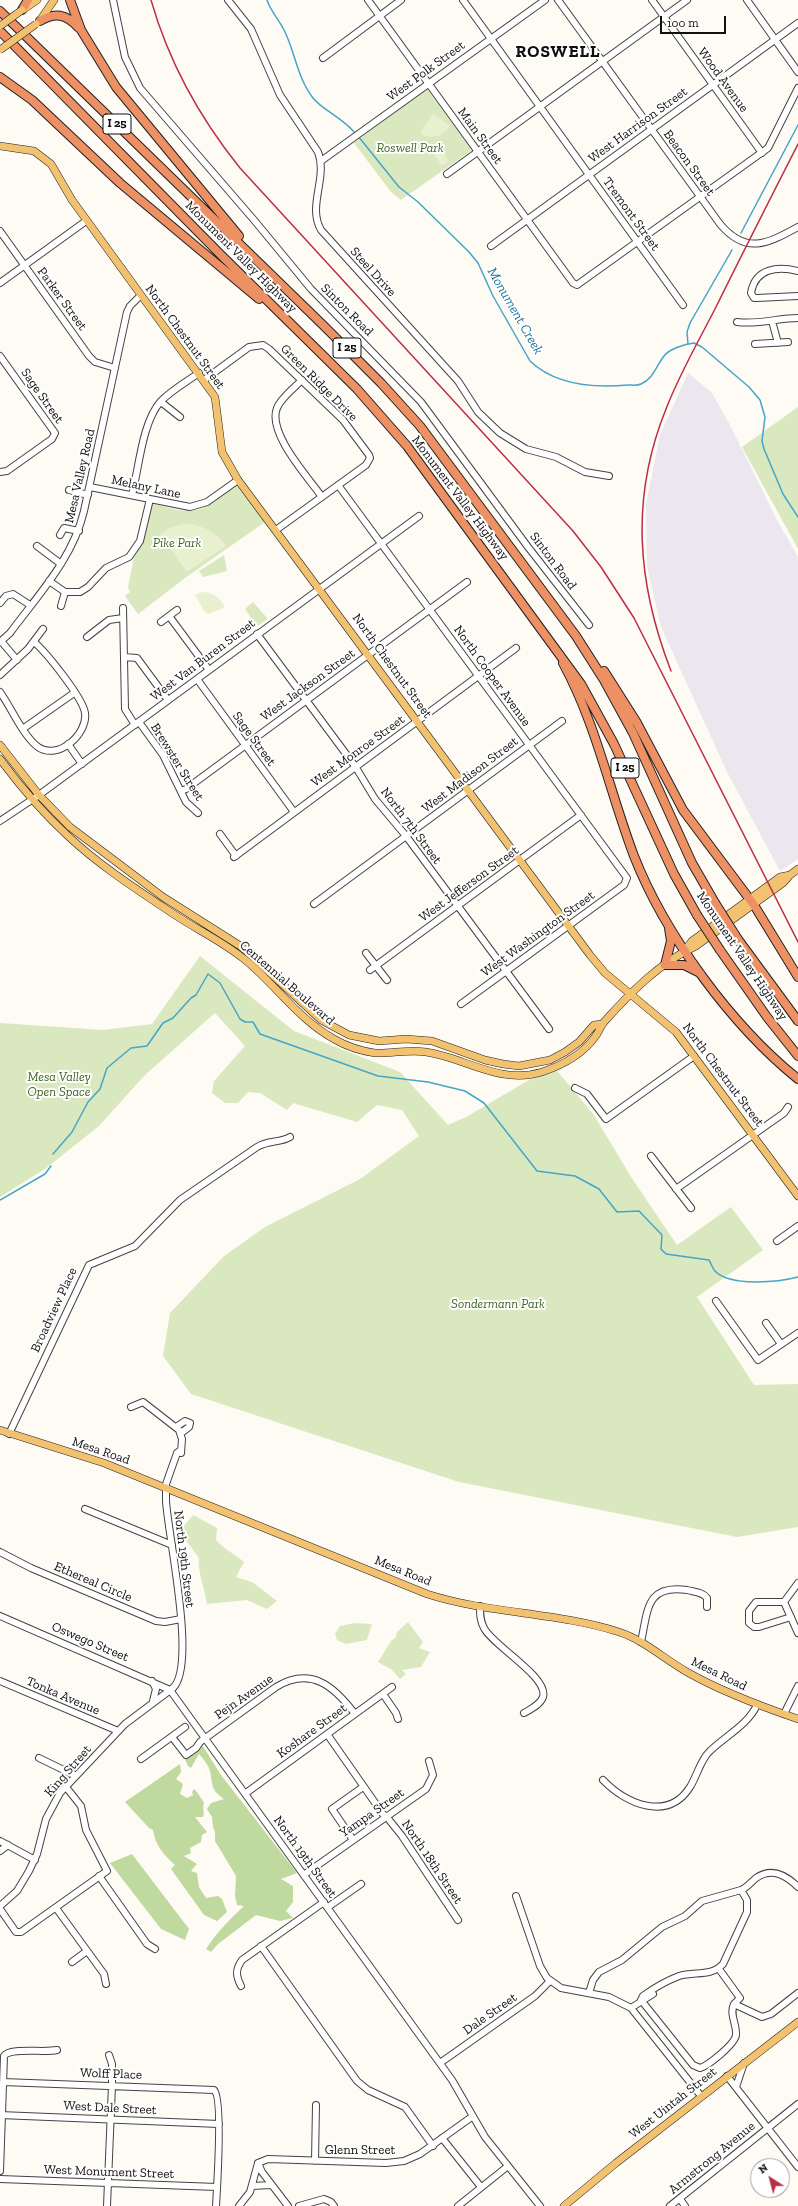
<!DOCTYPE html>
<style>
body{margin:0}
#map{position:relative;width:798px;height:2206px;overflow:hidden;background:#fefbf5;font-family:"Zilla Slab",serif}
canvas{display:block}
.north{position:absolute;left:750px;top:2158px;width:40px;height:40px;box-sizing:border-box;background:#fff;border:1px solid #9f9f9f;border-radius:50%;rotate:324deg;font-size:11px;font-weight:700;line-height:16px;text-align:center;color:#101010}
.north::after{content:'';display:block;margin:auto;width:14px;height:18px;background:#bb2e47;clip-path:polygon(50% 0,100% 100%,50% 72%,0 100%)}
.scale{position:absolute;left:660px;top:16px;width:66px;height:18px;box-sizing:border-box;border:2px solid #101010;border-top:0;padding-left:5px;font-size:12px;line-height:14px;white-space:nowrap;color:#101010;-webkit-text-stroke:3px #fff;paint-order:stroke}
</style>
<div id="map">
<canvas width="798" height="2206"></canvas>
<div class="north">N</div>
<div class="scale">100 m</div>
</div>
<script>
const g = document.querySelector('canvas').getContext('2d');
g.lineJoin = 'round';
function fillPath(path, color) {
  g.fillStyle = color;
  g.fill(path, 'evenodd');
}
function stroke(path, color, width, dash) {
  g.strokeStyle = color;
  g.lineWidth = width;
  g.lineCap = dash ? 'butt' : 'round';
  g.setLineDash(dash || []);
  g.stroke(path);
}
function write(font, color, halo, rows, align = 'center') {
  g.font = font + ' "Zilla Slab",serif';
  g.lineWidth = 4;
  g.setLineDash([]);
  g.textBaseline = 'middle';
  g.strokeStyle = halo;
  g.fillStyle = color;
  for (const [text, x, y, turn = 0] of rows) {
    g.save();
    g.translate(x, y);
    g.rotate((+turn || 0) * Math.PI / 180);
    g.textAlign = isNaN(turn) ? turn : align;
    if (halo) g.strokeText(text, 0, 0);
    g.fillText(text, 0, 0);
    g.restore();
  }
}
fillPath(new Path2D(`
 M688 373 712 393 730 425 777 520 798 557V859L780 871 727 772 661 627 647 566 646 504 660 435Z`), '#ece6ee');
fillPath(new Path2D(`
 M427 89 472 150 401 200 391 192 354 143Z
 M798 407V549L742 447Z
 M236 485 265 522 185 578 138 614 125 596 130 592 128 587 134 557 144 539 152 506 154 504C171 508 192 516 208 505 218 499 226 490 236 485Z
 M224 555 227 571 203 577 199 571Z
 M253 602 268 619 257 626 245 609Z
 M200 956 294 1031 400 1072 448 1125 466 1117 553 1066 594 1115 633 1180 677 1245 731 1207 763 1250 697 1297 754 1385 798 1384V1527L737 1537 459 1482 191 1394 163 1356 170 1313 224 1256 265 1227 360 1179 419 1136 402 1110 377 1105 357 1122 293 1103 287 1110 260 1093 248 1092 238 1103H225L212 1093 214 1081 245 1046 215 1013 145 1075 99 1126 45 1169 0 1197V1023L103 1030 152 1024Z
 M193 1515 217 1528 216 1540C226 1551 234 1553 244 1562L236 1577 252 1582 277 1601 267 1609 247 1600 207 1604C205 1590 197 1570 199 1558L185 1539 184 1526Z
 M408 1622 423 1642 419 1648 430 1652 421 1667 402 1670 406 1674 400 1679 392 1670 378 1662 391 1641 396 1637 397 1632Z
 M355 1623 372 1624 367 1640 346 1644 337 1640 335 1634 340 1626Z`), '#dae8bf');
fillPath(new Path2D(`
 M201 1743 221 1775 297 1873 281 1879 293 1886V1902L286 1911 293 1918 280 1921 256 1915 218 1944 211 1952 206 1949C218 1931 228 1921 244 1906L237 1905 235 1896 236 1876 215 1841V1832L213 1827 212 1817 207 1809 211 1803 224 1799C210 1789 213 1785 210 1771 208 1764 203 1759 199 1754L191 1768 188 1766 185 1759 197 1750Z
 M180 1764 181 1772 176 1779 183 1784 180 1794 187 1798 193 1795 192 1792 194 1789C196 1790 203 1801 204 1803 202 1808 205 1813 203 1817H195L207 1832 202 1835 201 1842 190 1848 191 1853 184 1856 197 1864 191 1871 197 1873 199 1887 206 1898 218 1896 222 1899 227 1912 217 1921 204 1915 171 1869 175 1865C164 1855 155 1845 153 1830L149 1828 125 1802Z
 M132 1854 189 1929 185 1940 161 1929 110 1863Z`), '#c0d99e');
fillPath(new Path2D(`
 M433 113 450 126C442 137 431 140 420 133Z
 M441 149 449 161 442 166 434 154Z
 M184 524C202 524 216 532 226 546L188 571H186L160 534 172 527Z
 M202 592C213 592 220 598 225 607L209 614 204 611 195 595Z`), '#e9f0d0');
stroke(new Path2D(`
 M267 0C271 12 280 21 285 32 295 53 298 79 313 98 321 109 343 118 355 133
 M358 136 399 187 418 202 469 252 478 263 493 296 530 361C555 385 595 388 628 385 632 385 637 386 641 384 653 379 656 366 664 356 669 349 685 344 694 343L702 347 749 387 760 400 765 417 762 441 764 449 783 494 798 517
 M741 233 798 125
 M688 344 687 332 690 323 732 250
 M53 1154 72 1132 88 1102 100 1089 107 1068 131 1048 147 1046 163 1023 173 1018 191 998 196 995 208 974 220 983 240 1019 245 1022H253L260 1034 378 1076 428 1082 465 1091 484 1103 537 1171 575 1176 599 1189 617 1212 639 1211 662 1235 661 1249 666 1254 709 1260C711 1263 712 1268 715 1271 730 1287 779 1282 798 1277
 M0 1200 45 1174 51 1166`), '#45a5c8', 1.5);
const minor = new Path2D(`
 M113 0 125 57 140 88 254 220 311 289 421 402 528 547 589 625
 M228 0 251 29 280 95 318 152C328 178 307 206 321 230L458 381 478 412 500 433 526 449 556 457 585 472 609 476
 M368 0 573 283 577 285 768 148 798 88
 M463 0 683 305
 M558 0 720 224C746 255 767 244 798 227
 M652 0 762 153
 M747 0 798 72
 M323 58 401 0
 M321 161 545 0
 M447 174 687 0
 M0 231 89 356 95 362 115 368
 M491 246 798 23
 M798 271C778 266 755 268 751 293L754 298H757L798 296
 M0 283 86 221
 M772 321 778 343
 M737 322C758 325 778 318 798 318
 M755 344 788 342
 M0 356 55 433 52 439 7 471 0 472
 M204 380 249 347 263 345 269 349 343 420 369 455 370 458 366 465 276 530
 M302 380C294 388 281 398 277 408 267 433 308 477 322 497
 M161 402 180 417
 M338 485 627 878 624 885 461 1004
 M90 487 190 507 207 502 238 480
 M69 490 88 495
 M132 495C139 468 142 422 161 401 172 390 186 382 199 373
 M60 535 64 528 79 531
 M37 546 61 564
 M49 581 65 592H80L88 587 106 568 129 557 140 541 150 499
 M0 603 6 596 13 594 30 605
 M61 606 65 592
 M123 608 125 709 135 725
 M169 616 209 670
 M161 622 177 610
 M257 634 355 766 375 799 406 836 549 1029
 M87 637 109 620 123 618
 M1 641 17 660
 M0 642 10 633C39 594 73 558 84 511L127 312 130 306 140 296
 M124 657 137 658 168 700
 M0 675 28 649 43 629
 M197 679 294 812
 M0 692C11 707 23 736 38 747 58 761 88 734 85 713 83 698 46 652 34 642
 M139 722 163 755 186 802 198 813
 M24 728 74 693
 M68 744 82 764
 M181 791 186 789 467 582
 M0 821 39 795 419 516
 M220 834 236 856
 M234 857 516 648
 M314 904 562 721
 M366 953 387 980
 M370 970 581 815
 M575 1088 587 1094 606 1119 694 1056
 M651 1156 691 1208
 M676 1189 784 1113 788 1107
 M777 1241 798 1226
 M716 1301 758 1360 798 1333
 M766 1323 781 1344
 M131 1407 143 1402 179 1430 182 1439 181 1453
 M176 1427 185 1421 190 1423 189 1427 181 1433
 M9 1434 89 1265 135 1246 180 1200 257 1147C268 1140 280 1143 290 1137
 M85 1509 172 1545
 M0 1552 31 1568 156 1621 165 1622 181 1619
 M784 1602H756L749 1611V1623L754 1627H759L791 1617
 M784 1602 798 1633
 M784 1602 798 1583
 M480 1606C480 1614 480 1621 484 1628 493 1646 549 1677 543 1697 540 1705 531 1709 524 1713
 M0 1616 170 1690 452 2080 485 2137 540 2206
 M641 1642C648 1610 646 1584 687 1590 694 1592 703 1592 707 1598V1607
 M0 1681 118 1731
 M152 1681 156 1689 153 1701
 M383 1694 396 1713 398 1719
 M784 1714 798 1686
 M327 1734 385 1817
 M172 1737 186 1755 196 1748 200 1742 276 1687C311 1666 334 1686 355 1714
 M39 1758 76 1776
 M141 1759 185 1727
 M603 1780C626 1804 668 1822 690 1787 697 1776 700 1761 709 1752 725 1736 747 1726 757 1705
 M246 1793 392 1687
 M386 1816 402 1836 458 1920
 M353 1840 332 1809 363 1787
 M0 1841 35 1860
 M0 1851 8 1845
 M305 1874 426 1789 433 1775 429 1761
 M99 1876 147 1944 155 1949
 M741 1890C747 1888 751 1882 756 1878 772 1867 786 1875 798 1887
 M516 1896 540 1966 547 1978 561 1988 609 1997 631 2008 701 2096
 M0 1906 17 1891 29 1871 37 1854 46 1819 60 1793 125 1724 173 1688C197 1665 168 1536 166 1501V1484L177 1453 181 1450
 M328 1907 361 1884
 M56 1908 104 1974 106 1984
 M0 1909 16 1932H21L107 1871 86 1830 81 1806 66 1787
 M261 1946 357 2081 368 2090 405 2107 433 2146
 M72 1962 87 1951
 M719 1969 740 1998 734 2004
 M241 1986C236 1976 235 1970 242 1960L324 1902
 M589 1993 593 1980 599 1972 622 1960 662 1927 685 1916 702 1901 741 1890 747 1900V1912L723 1964C711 1977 695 1971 679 1976 666 1981 654 1988 643 1996L641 2000
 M641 2000 693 2065 700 2068C708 2066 735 2044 736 2035 737 2024 729 2015 734 2004L762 2017 771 2014 798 1993
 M631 2008 653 1994
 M440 2063 535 1996 550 1981
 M727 2076 798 2167
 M3 2082 214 2090C223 2097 217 2189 216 2206
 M736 2087 744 2063
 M0 2115 219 2124
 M442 2138 481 2187
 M315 2161 316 2105
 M258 2163 268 2159 386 2163 404 2161 420 2154 473 2116
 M258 2163 262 2172 288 2206
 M0 2171 4 2056C10 2047 44 2053 57 2050
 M0 2179 217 2187
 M252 2186 271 2185
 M680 2199 685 2206
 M107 2206 112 2085V2064L109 2055
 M239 2206 250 2192 258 2163
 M299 2206 324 2199 331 2202 334 2206
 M458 2206 508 2166
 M670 2206 798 2104`);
const major = new Path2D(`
 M24 9 37 0
 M41 19 54 0
 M0 146 34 151 51 164 72 200 215 397 222 452 238 480 590 955 605 973 676 1032 798 1196
 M0 745 39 795 70 827 163 897 242 947 321 1020 349 1035 379 1041 406 1039 432 1041 485 1060 503 1064 519 1066 550 1060 565 1052 579 1042 594 1025 602 1024
 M0 759C20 786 43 813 68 836 100 866 139 891 175 915 198 930 223 942 244 959 275 984 299 1020 334 1039 346 1046 361 1051 375 1053 392 1054 408 1049 426 1052 466 1058 500 1085 542 1072 563 1065 582 1055 595 1037 599 1032 600 1027 604 1022 629 994 660 962 696 946L783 883 790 875 798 869
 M685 950 692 941 780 877 790 875
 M0 1430 104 1463 427 1594C489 1614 557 1612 619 1632 644 1640 664 1659 687 1672 722 1692 760 1706 798 1719
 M564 2206 616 2163 798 2022`);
const highway = new Path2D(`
 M70 0 81 30 116 87 239 236
 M22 10 28 0
 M0 11 324 326 381 383 420 426 576 636 604 680 633 733 692 863 715 903
 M40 21C55 12 66 14 78 27
 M0 31 219 253 357 389 407 446 581 684 614 744 674 874 697 915
 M0 77 32 100 120 183 259 299
 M563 663C597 726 609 790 634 856 665 935 732 1026 798 1079
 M604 671 637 723 683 810 754 905 798 977
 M669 928 671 941 665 965H684L700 973
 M737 938 798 1021
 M720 950 767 1017 798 1056`);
stroke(minor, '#434343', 8);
stroke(major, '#212121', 8);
stroke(highway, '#212121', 10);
stroke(minor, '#fff', 6);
stroke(major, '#f2c271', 7);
stroke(highway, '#ed9064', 8);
stroke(new Path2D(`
 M151 0C169 63 199 117 240 168L573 531 601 567 634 618 798 942
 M671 671C637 583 630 498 666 409 679 375 698 342 715 309 742 254 770 199 798 144`), '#bb2e47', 1.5);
const majorBridge = new Path2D(`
 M0 26 22 10
 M0 50 36 24`);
const highwayBridge = new Path2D(`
 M715 903 737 938
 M697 915 720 950`);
stroke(majorBridge, '#212121', 8, []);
stroke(highwayBridge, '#212121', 10, []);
stroke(majorBridge, '#f2c271', 7);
stroke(highwayBridge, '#ed9064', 8);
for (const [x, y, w] of [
 [117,124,28],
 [347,348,28],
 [625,768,28]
]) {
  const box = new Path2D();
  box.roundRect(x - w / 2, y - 10, w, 20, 3);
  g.fillStyle = '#fff';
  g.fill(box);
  stroke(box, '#101010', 1);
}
write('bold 12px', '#101010', null, [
 ["I 25",117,124],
 ["I 25",347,348],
 ["I 25",625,768]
]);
write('13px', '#101010', '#fff', [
 ["West Polk Street",426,71,-36],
 ["Wood Avenue",723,80,54],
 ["West Harrison Street",638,125,-36],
 ["Main Street",480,136,54],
 ["Beacon Street",689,163,54],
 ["Tremont Street",631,214,54],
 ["Monument Valley Highway",241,257,45],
 ["Steel Drive",373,272,48],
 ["Parker Street",62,299,54],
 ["Sinton Road",347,310,45],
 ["North Chestnut Street",185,337,54],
 ["Green Ridge Drive",319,383,45],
 ["Sage Street",42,396,55],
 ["Mesa Valley Road",80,476,-77],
 ["Melany Lane",146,487,12],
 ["Monument Valley Highway",460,498,53],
 ["Sinton Road",553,561,53],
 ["West Van Buren Street",203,660,-37],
 ["North Chestnut Street",392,666,54],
 ["North Cooper Avenue",492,676,54],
 ["West Jackson Street",308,685,-36],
 ["Sage Street",254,739,54],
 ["West Monroe Street",358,751,-36],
 ["Brewster Street",177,762,58],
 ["West Madison Street",470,775,-37],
 ["North 7th Street",411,826,53],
 ["West Jefferson Street",469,884,-36],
 ["West Washington Street",538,934,-36],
 ["Monument Valley Highway",742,956,56],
 ["Centennial Boulevard",287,983,41],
 ["North Chestnut Street",723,1075,53],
 ["Broadview Place",54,1310,-65],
 ["Mesa Road",101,1451,19],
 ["North 19th Street",184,1559,83],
 ["Mesa Road",403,1571,22],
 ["Ethereal Circle",93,1582,23],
 ["Oswego Street",90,1642,23],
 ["Mesa Road",719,1674,26],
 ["Tonka Avenue",63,1696,23],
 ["Pejn Avenue",244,1697,-35],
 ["Koshare Street",312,1731,-36],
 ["King Street",68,1771,-49],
 ["Yampa Street",372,1813,-35],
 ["North 19th Street",305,1857,54],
 ["North 18th Street",432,1862,56],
 ["Dale Street",490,2014,-35],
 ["Wolff Place",111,2074,2],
 ["West Uintah Street",673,2103,-38],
 ["West Dale Street",110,2108,3],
 ["Glenn Street",360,2150],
 ["Armstrong Avenue",712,2158,-39],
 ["West Monument Street",109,2172,2]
]);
write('italic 13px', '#3a6623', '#fff', [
 ["Roswell Park",410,148],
 ["Pike Park",177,543],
 ["Mesa Valley",59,1077],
 ["Open Space",59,1092],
 ["Sondermann Park",498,1304]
]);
write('italic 14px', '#1e779e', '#fff', [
 ["Monument Creek",515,311,60]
]);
g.letterSpacing = '1px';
write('bold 17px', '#101010', '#fff', [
 ["ROSWELL",558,52]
]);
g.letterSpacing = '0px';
</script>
